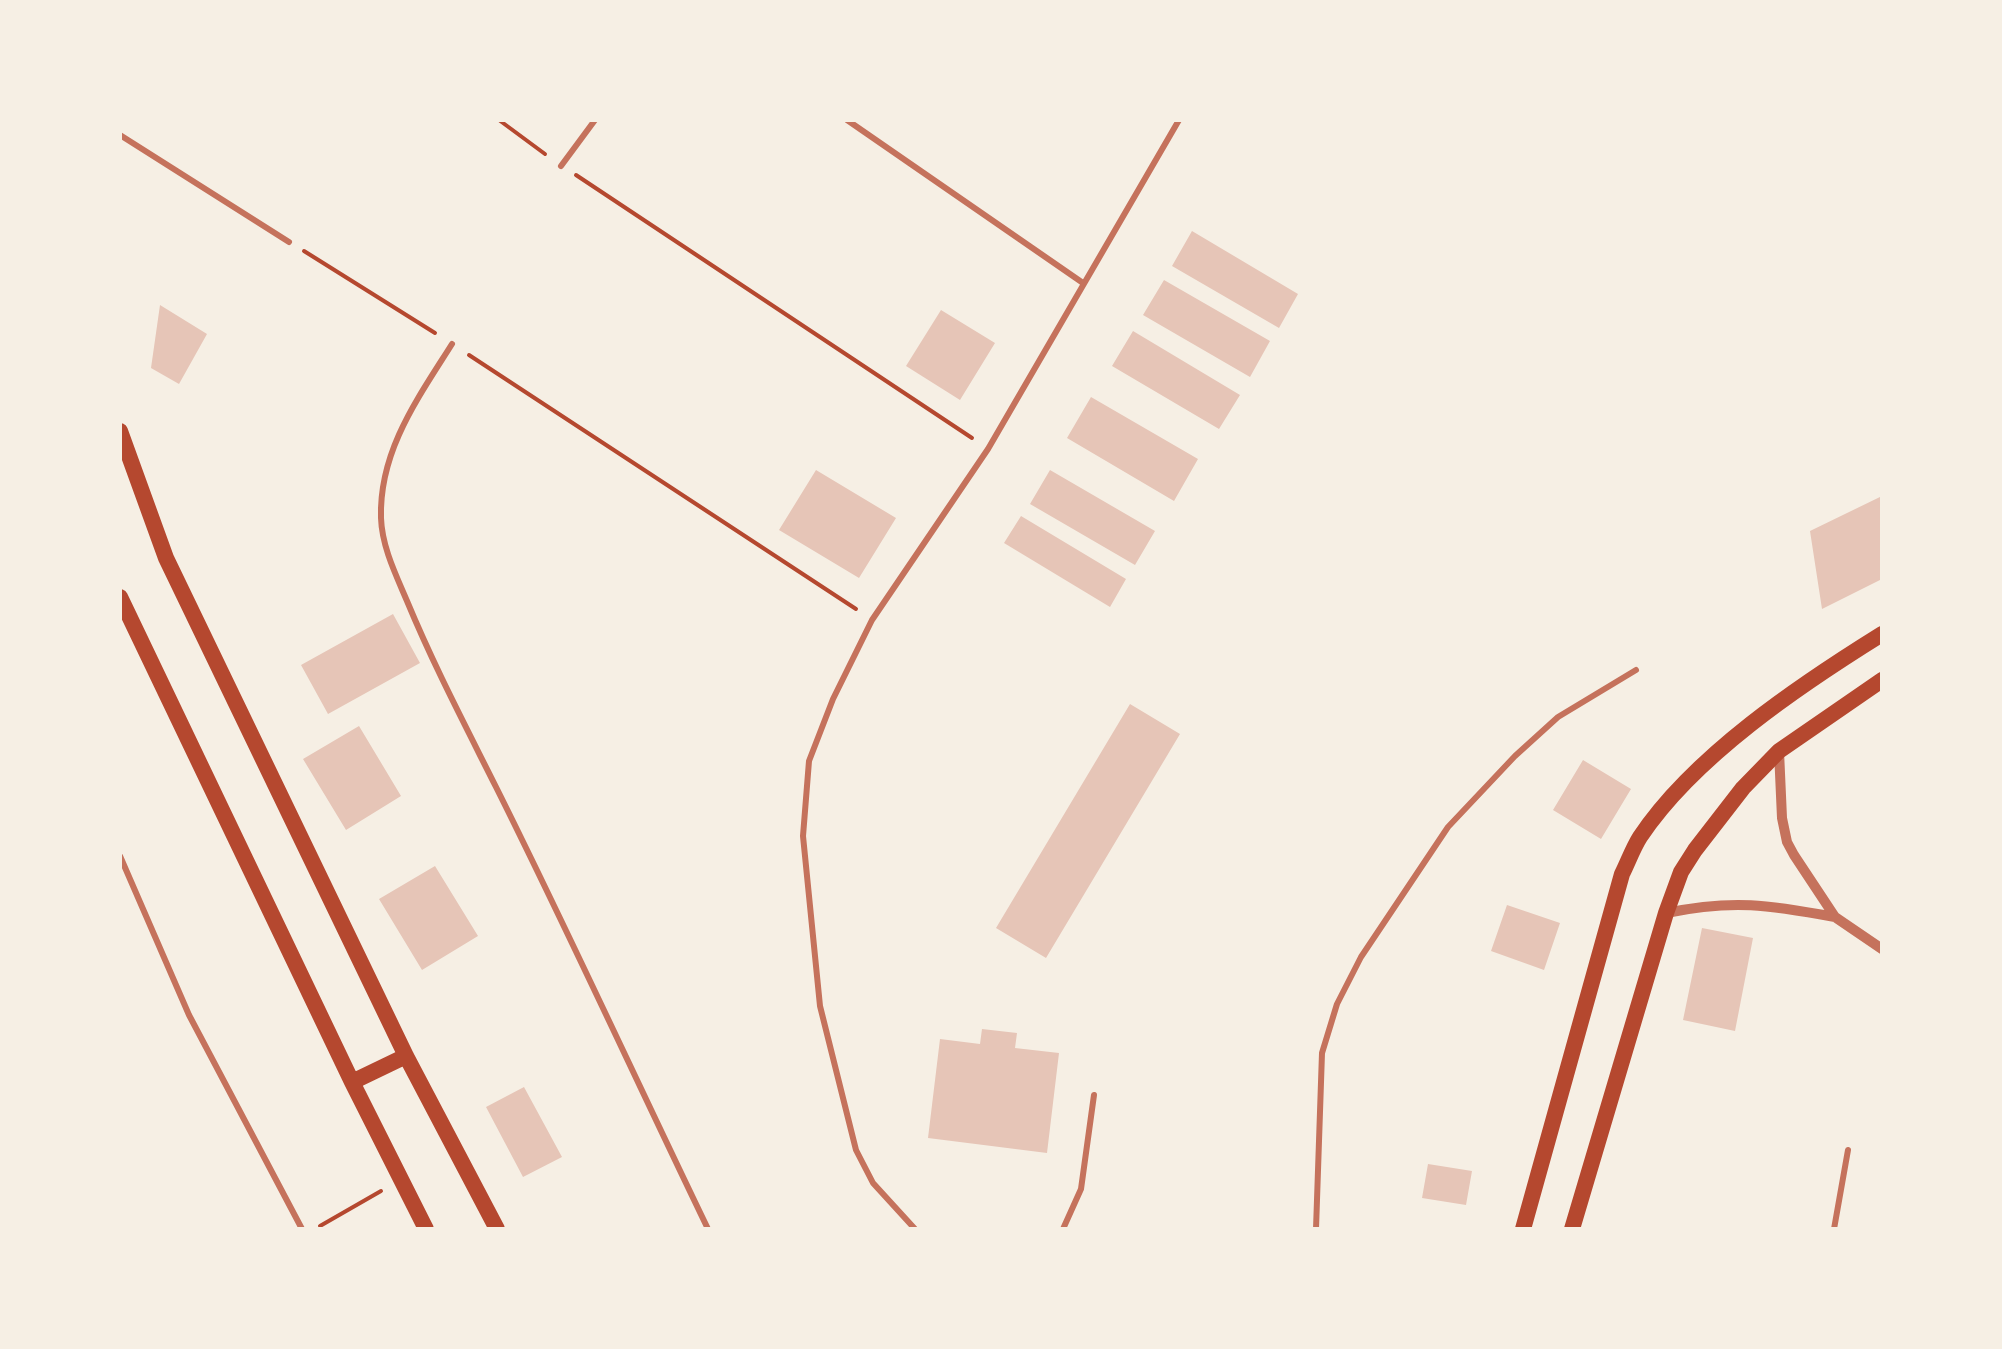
<!DOCTYPE html>
<style>
body{margin:0}
#map{position:relative;width:2002px;height:1349px;overflow:hidden;background:#f6efe4;font-family:"PT Sans",sans-serif}
canvas{display:block}
.frame{position:absolute;inset:0;border:122px solid #f6efe4;pointer-events:none}
</style>
<div id="map">
<canvas width="2002" height="1349"></canvas>
<div class="frame"></div>
</div>
<script>
const g = document.querySelector('canvas').getContext('2d');
g.lineJoin = 'round';
function fillPath(path, color) {
  g.fillStyle = color;
  g.fill(path, 'evenodd');
}
function stroke(path, color, width, dash) {
  g.strokeStyle = color;
  g.lineWidth = width;
  g.lineCap = dash ? 'butt' : 'round';
  g.setLineDash(dash || []);
  g.stroke(path);
}
fillPath(new Path2D(`
 M1192 231 1298 294 1279 328 1172 266Z
 M1164 280 1270 341 1250 377 1143 315Z
 M160 305 207 334 179 384 151 368Z
 M941 310 995 343 960 400 906 366Z
 M1133 331 1240 395 1219 429 1112 366Z
 M1091 397 1198 459 1174 501 1067 438Z
 M816 470 896 518 859 578 779 530Z
 M1050 470 1155 531 1135 565 1030 504Z
 M1882 496V579L1822 609 1810 531Z
 M1021 516 1126 579 1110 607 1004 543Z
 M393 614 420 663 328 714 301 665Z
 M1130 704 1180 734 1046 958 996 928Z
 M359 726 401 796 346 830 303 759Z
 M1583 760 1631 789 1601 839 1553 810Z
 M435 866 478 936 422 970 379 899Z
 M1507 905 1560 923 1544 970 1491 951Z
 M1702 928 1753 938 1735 1031 1683 1020Z
 M982 1029 1017 1033 1015 1048 1059 1053 1047 1153 928 1138 940 1039 980 1044Z
 M524 1087 562 1157 523 1177 486 1107Z
 M1428 1164 1472 1171 1466 1205 1422 1198Z`), '#e6c5b7');
stroke(new Path2D(`
 M499 120 545 154
 M576 175 972 438
 M304 251 435 333
 M469 355 856 609
 M320 1226 381 1191`), '#b5482f', 4);
stroke(new Path2D(`
 M847 120 1083 283
 M120 135 289 242
 M561 166 595 120
 M452 344C418 398 379 451 381 518 382 547 396 575 407 601 434 666 465 725 496 787 569 933 637 1082 708 1229
 M120 856 189 1015 302 1229
 M915 1229 873 1183 856 1150 820 1006 803 836 809 761 833 699 872 620 988 449 1179 120
 M1063 1229 1081 1189 1094 1095
 M1316 1229 1322 1053 1337 1004 1361 957 1448 827 1515 756 1558 717 1636 670
 M1834 1229 1848 1150`), '#c5725c', 6);
stroke(new Path2D(`
 M1779 751 1782 818 1787 842 1794 855 1835 917 1882 949
 M1666 913C1733 899 1769 905 1835 917`), '#c5725c', 10);
stroke(new Path2D(`
 M120 431 166 558 406 1056 497 1229
 M120 597 352 1082 426 1229
 M352 1082 406 1056
 M1523 1229 1622 874C1628 862 1633 848 1640 837 1694 756 1800 685 1882 634
 M1572 1229 1666 913 1681 872 1695 850 1743 788 1779 751 1882 680`), '#b5482f', 16);
</script>
